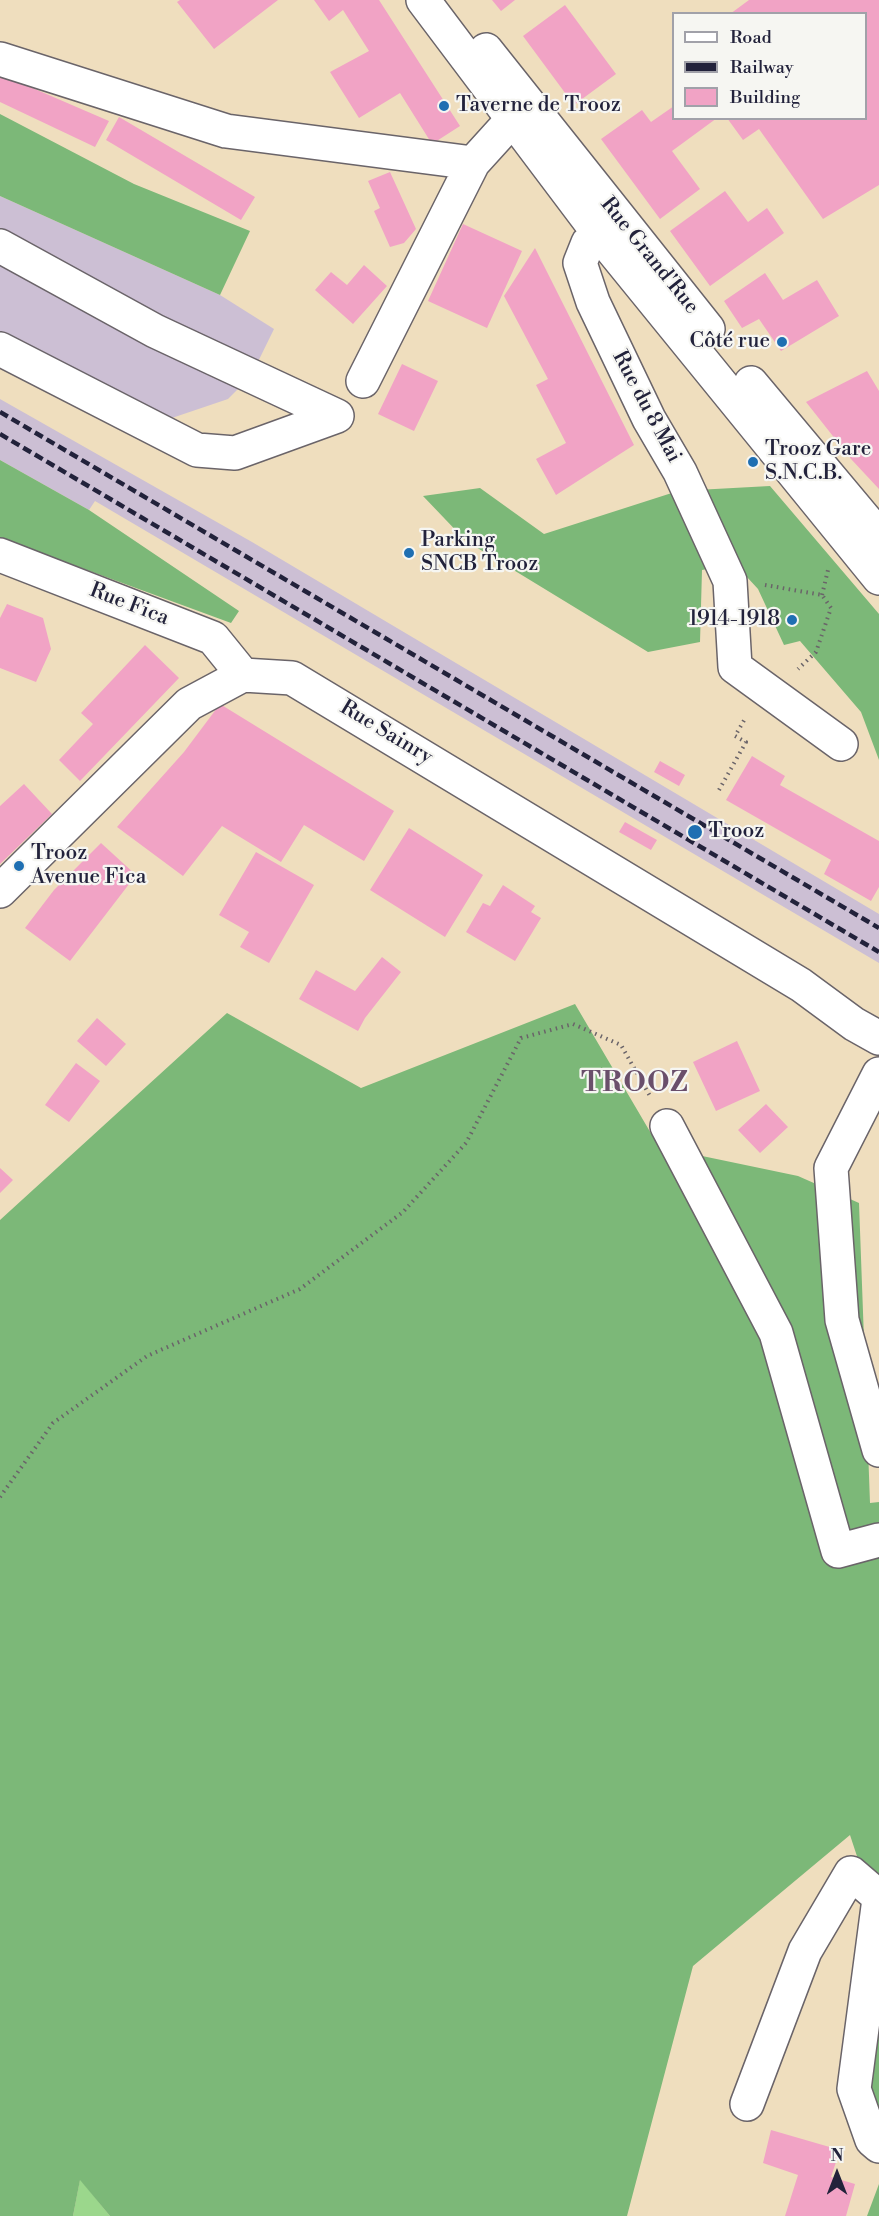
<!DOCTYPE html>
<meta charset="utf-8">
<style>
body{margin:0}
#map{position:relative;width:879px;height:2216px;overflow:hidden;background:#efdebe;font-family:"Libre Bodoni",serif}
canvas{display:block}
.legend{position:absolute;left:672px;top:12px;width:195px;height:108px;box-sizing:border-box;background:#f6f6f2;border:2px solid #a1a1a9;margin:0;padding:8px 10px;list-style:none;font-size:18px;color:#22223b}
.legend li{display:flex;align-items:center;gap:12px;height:30px}
.legend b{width:30px;border:2px solid #a1a1a9}
.north{position:absolute;left:807px;top:2144px;width:60px;height:60px;-webkit-text-stroke:4px #f6f6f2;paint-order:stroke;rotate:0deg;font-size:16px;font-weight:700;line-height:24px;text-align:center;color:#22223b}
.north::after{content:'';display:block;margin:auto;width:21px;height:27px;background:#22223b;clip-path:polygon(50% 0,100% 100%,50% 72%,0 100%)}
</style>
<div id="map">
<canvas width="879" height="2216"></canvas>
<ul class="legend">
<li><b style="height:8px;background:#fff"></b>Road</li>
<li><b style="height:8px;background:#22223b"></b>Railway</li>
<li><b style="height:16px;background:#f1a3c5"></b>Building</li>
</ul>
<div class="north">N</div>
</div>
<script>
const g = document.querySelector('canvas').getContext('2d');
g.lineJoin = 'round';
function fillPath(path, color) {
  g.fillStyle = color;
  g.fill(path, 'evenodd');
}
function stroke(path, color, width, dash) {
  g.strokeStyle = color;
  g.lineWidth = width;
  g.lineCap = dash ? 'butt' : 'round';
  g.setLineDash(dash || []);
  g.stroke(path);
}
function write(font, color, halo, rows, align = 'center') {
  g.font = font + ' "Libre Bodoni",serif';
  g.lineWidth = 4.5;
  g.setLineDash([]);
  g.textBaseline = 'middle';
  g.strokeStyle = halo;
  g.fillStyle = color;
  for (const [text, x, y, turn = 0] of rows) {
    g.save();
    g.translate(x, y);
    g.rotate((+turn || 0) * Math.PI / 180);
    g.textAlign = isNaN(turn) ? turn : align;
    if (halo) g.strokeText(text, 0, 0);
    g.fillText(text, 0, 0);
    g.restore();
  }
}
fillPath(new Path2D(`
 M0 196 220 295 274 329 251 376 228 399 163 421 0 364Z
 M0 399 252 542 879 914V963L95 501 89 510 0 460Z`), '#ccbfd4');
fillPath(new Path2D(`
 M80 2179 110 2216H73Z`), '#9bd78c');
fillPath(new Path2D(`
 M0 114 134 184 250 231 220 295 0 196Z
 M0 460 89 510 239 611 231 623 0 538Z
 M770 486 879 614V760L861 712 800 641 784 645 758 589 735 564 702 570 700 642 648 652 466 541 423 496 480 488 544 534 678 491Z
 M575 1004 659 1147 798 1176 859 1203 870 1503 879 1502V1923L850 1835 693 1966 627 2216H110L80 2180 73 2216H0V1220L227 1013 361 1088Z
 M879 1960V2136L859 2068Z
 M879 2184V2216H867Z`), '#7cb878');
fillPath(new Path2D(`
 M180 0H278L214 49 177 2Z
 M314 0H379L460 126 432 144 400 93 359 118 330 72 369 51 343 10 329 21Z
 M492 0H515L501 11Z
 M749 0H879V185L823 219 759 129 743 140 727 118H866V14H730Z
 M565 5 616 74 574 105 523 36Z
 M0 74 109 121 95 147 0 102Z
 M674 106V118H717L672 151 700 189 660 219 601 139 642 110 651 122Z
 M119 117 255 197 241 220 106 140Z
 M390 172 416 229 404 243 390 247 374 211 380 208 368 181Z
 M725 191 748 222 767 208 784 233 710 286 670 231Z
 M463 224 522 251 487 328 428 301Z
 M535 248 634 445 556 495 536 459 566 443 536 385 548 379 504 296Z
 M364 265 387 286 353 324 315 290 331 272 347 285Z
 M765 273 783 300 817 280 839 316 781 351 759 319 742 328 724 301Z
 M402 364 438 381 414 431 378 414Z
 M867 371 879 391V489L851 459 806 402Z
 M7 604 43 618 51 649 36 682 0 668V618Z
 M145 645 179 678 80 781 59 760 93 724 81 713Z
 M220 704 394 811 364 861 304 825 281 862 222 826 183 876 117 827 184 752Z
 M752 756 785 776 780 785 879 841V887L871 901 824 874 831 860 726 800Z
 M660 761 685 775 679 786 654 772Z
 M24 784 52 814 0 864V806Z
 M625 822 657 840 651 850 619 832Z
 M409 828 483 875 445 937 370 890Z
 M101 843 136 875 70 961 25 928 54 890Z
 M256 852 314 885 269 963 240 947 249 932 219 915Z
 M503 885 535 906 531 912 541 918 515 961 466 932 483 903 490 906Z
 M382 957 401 972 365 1018 358 1031 299 999 316 970 355 991Z
 M97 1018 126 1044 106 1066 77 1041Z
 M737 1041 760 1091 716 1111 693 1062Z
 M76 1063 100 1081 69 1122 45 1105Z
 M766 1104 788 1127 760 1153 738 1130Z
 M0 1168 13 1180 0 1193Z
 M771 2130 840 2150 831 2177 855 2184 846 2216H785L798 2175 763 2163Z`), '#f1a3c5');
const minor = new Path2D(`
 M0 59 226 131 473 163
 M600 235 588 243 580 263 593 302 649 419 680 472 730 581 735 667 841 744
 M0 246 155 331 337 416 235 453 197 450 0 349
 M363 381 473 163 512 120
 M0 555 213 638 243 675
 M0 891 189 704 243 675 292 678 801 985 854 1024 879 1038
 M879 1074 831 1168 842 1320 879 1450
 M667 1126 776 1333 838 1551 879 1540
 M879 1899 854 2089 872 2140 879 2146
 M747 2104 805 1951 851 1873 879 1897`);
const major = new Path2D(`
 M423 0 600 235 879 578
 M486 50 708 329
 M751 383 879 536`);
stroke(minor, '#6a6469', 36);
stroke(major, '#6a6469', 36);
stroke(new Path2D(`
 M765 585 822 595 831 608 816 652 798 669
 M822 595 828 570
 M719 790 746 742 735 736 746 717
 M0 1497 53 1423 147 1356 300 1289 403 1212 466 1143 521 1038 573 1024 621 1045 650 1096`), '#6a6469', 4, [1.5, 4.5]);
stroke(minor, '#fff', 33);
stroke(major, '#fff', 33);
stroke(new Path2D(`
 M0 412 879 928
 M0 434 879 952`), '#22223b', 4.5, [9, 4.5]);
for (const [x, y, r, color] of [
 [444,106,6,"#1f6fb2"],
 [782,342,6,"#1f6fb2"],
 [753,462,6,"#1f6fb2"],
 [409,553,6,"#1f6fb2"],
 [792,620,6,"#1f6fb2"],
 [695,832,8,"#1f6fb2"],
 [19,866,6,"#1f6fb2"]
]) {
  const dot = new Path2D();
  dot.arc(x, y, r, 0, 2 * Math.PI);
  g.fillStyle = color;
  g.fill(dot);
  stroke(dot, '#f6f6f2', 2);
}
write('21px', '#22223b', '#f6f6f2', [
 ["Taverne de Trooz",456,106],
 ["Côté rue",770,342,"right"],
 ["Trooz Gare",765,450],
 ["S.N.C.B.",765,474],
 ["Parking",421,541],
 ["SNCB Trooz",421,565],
 ["1914-1918",780,620,"right"],
 ["Trooz",708,832],
 ["Trooz",31,854],
 ["Avenue Fica",31,878]
], 'left');
write('21px', '#22223b', '#f6f6f2', [
 ["Rue Grand'Rue",649,256,51],
 ["Rue du 8 Mai",646,407,62],
 ["Rue Fica",129,605,21],
 ["Rue Sainry",386,733,31]
]);
g.letterSpacing = '1.5px';
write('bold 27px', '#6a4f6b', '#f6f6f2', [
 ["TROOZ",635,1085]
]);
g.letterSpacing = '0px';
</script>
